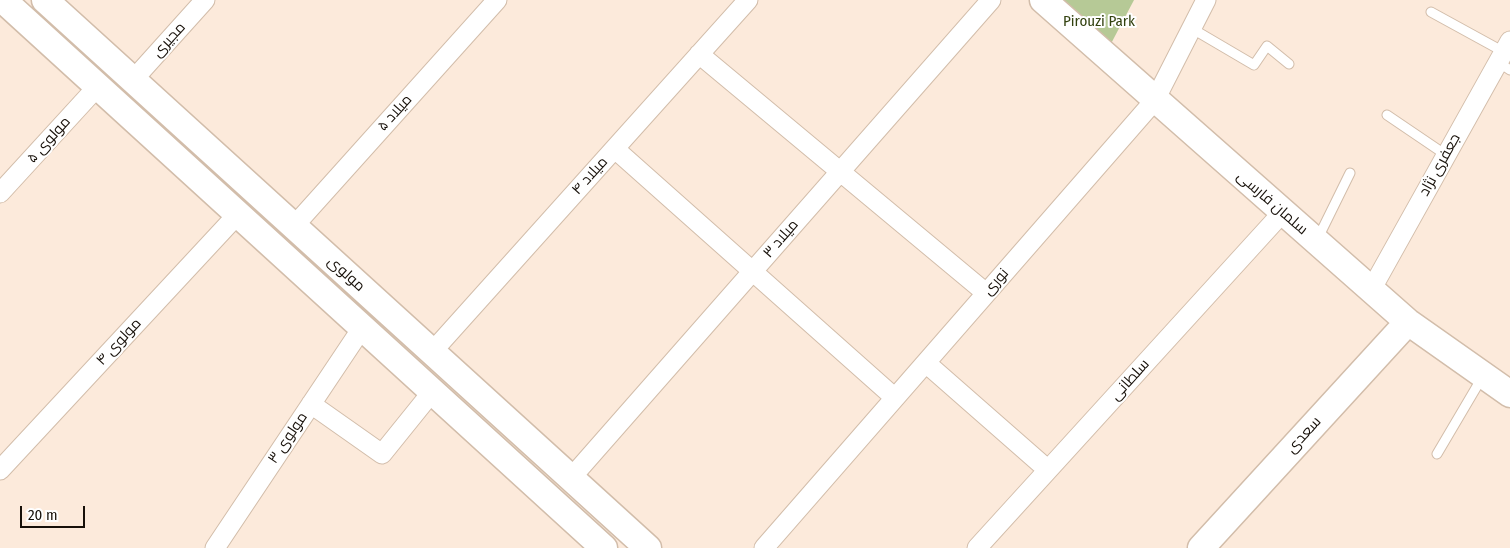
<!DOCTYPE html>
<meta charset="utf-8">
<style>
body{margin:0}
#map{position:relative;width:1510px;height:548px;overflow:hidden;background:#fceadb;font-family:"Fira Sans Condensed",sans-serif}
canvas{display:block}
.scale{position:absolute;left:20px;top:506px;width:65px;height:22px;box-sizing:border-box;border:2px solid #171009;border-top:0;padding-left:6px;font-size:15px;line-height:18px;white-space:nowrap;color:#171009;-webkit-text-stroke:4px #fff;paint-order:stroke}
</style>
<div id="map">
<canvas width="1510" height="548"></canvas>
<div class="scale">20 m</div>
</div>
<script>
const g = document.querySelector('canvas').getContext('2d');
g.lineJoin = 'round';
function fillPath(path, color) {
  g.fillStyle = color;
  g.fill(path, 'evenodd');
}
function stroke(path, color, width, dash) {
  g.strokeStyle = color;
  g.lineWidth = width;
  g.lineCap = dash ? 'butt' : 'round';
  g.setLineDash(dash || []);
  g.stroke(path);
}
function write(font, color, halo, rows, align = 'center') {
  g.font = font + ' "Fira Sans Condensed",Cairo,sans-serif';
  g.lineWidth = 4;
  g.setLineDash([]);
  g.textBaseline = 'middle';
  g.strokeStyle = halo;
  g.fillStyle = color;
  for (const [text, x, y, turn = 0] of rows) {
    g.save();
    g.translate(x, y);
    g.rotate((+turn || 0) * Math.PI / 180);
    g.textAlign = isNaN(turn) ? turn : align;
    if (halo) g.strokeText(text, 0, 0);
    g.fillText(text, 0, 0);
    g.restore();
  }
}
fillPath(new Path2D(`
 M1047 0H1134L1105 55Z`), '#b6c996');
const lane = new Path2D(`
 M1431 12 1504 52
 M1191 28 1254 65 1267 46 1289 64
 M1498 62 1510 70
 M1387 115 1446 155
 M1317 240 1350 173
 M1437 454 1483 376`);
const street = new Path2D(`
 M699 54 986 293
 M133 80 205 0
 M615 149 895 398
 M0 193 98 86
 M294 226 497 0
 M1371 290 1510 41
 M432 352 748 0
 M926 363 1048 470
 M311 404 382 454 432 392
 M0 470 237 215
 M571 478 991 0
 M215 548 362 328
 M764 548 1155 100 1206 0
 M977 548 1283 212`);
const secondary = new Path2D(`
 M3 0 604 548
 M45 0 648 548
 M1043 0 1408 322 1510 394
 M1201 548 1408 322`);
stroke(lane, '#d2bdaa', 11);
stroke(street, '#d2bdaa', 21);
stroke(secondary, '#d2bdaa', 29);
stroke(lane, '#fff', 9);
stroke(street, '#fff', 19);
stroke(secondary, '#fff', 26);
write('15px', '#334210', '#fff', [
 ["Pirouzi Park",1099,22]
]);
write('15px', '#171009', '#fff', [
 ["مجیری",169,40,-48],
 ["میلاد ۵",395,113,-48],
 ["مولوی ۵",49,140,-48],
 ["جعفری نژاد",1440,165,-61],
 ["میلاد ۴",590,176,-48],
 ["سلمان فارسی",1272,203,41],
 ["میلاد ۳",781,239,-49],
 ["مولوی",346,274,42],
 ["نوری",996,282,-49],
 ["مولوی ۴",119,342,-47],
 ["سلطانی",1130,380,-48],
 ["سعدی",1304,435,-48],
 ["مولوی ۳",288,438,-56]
]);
</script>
